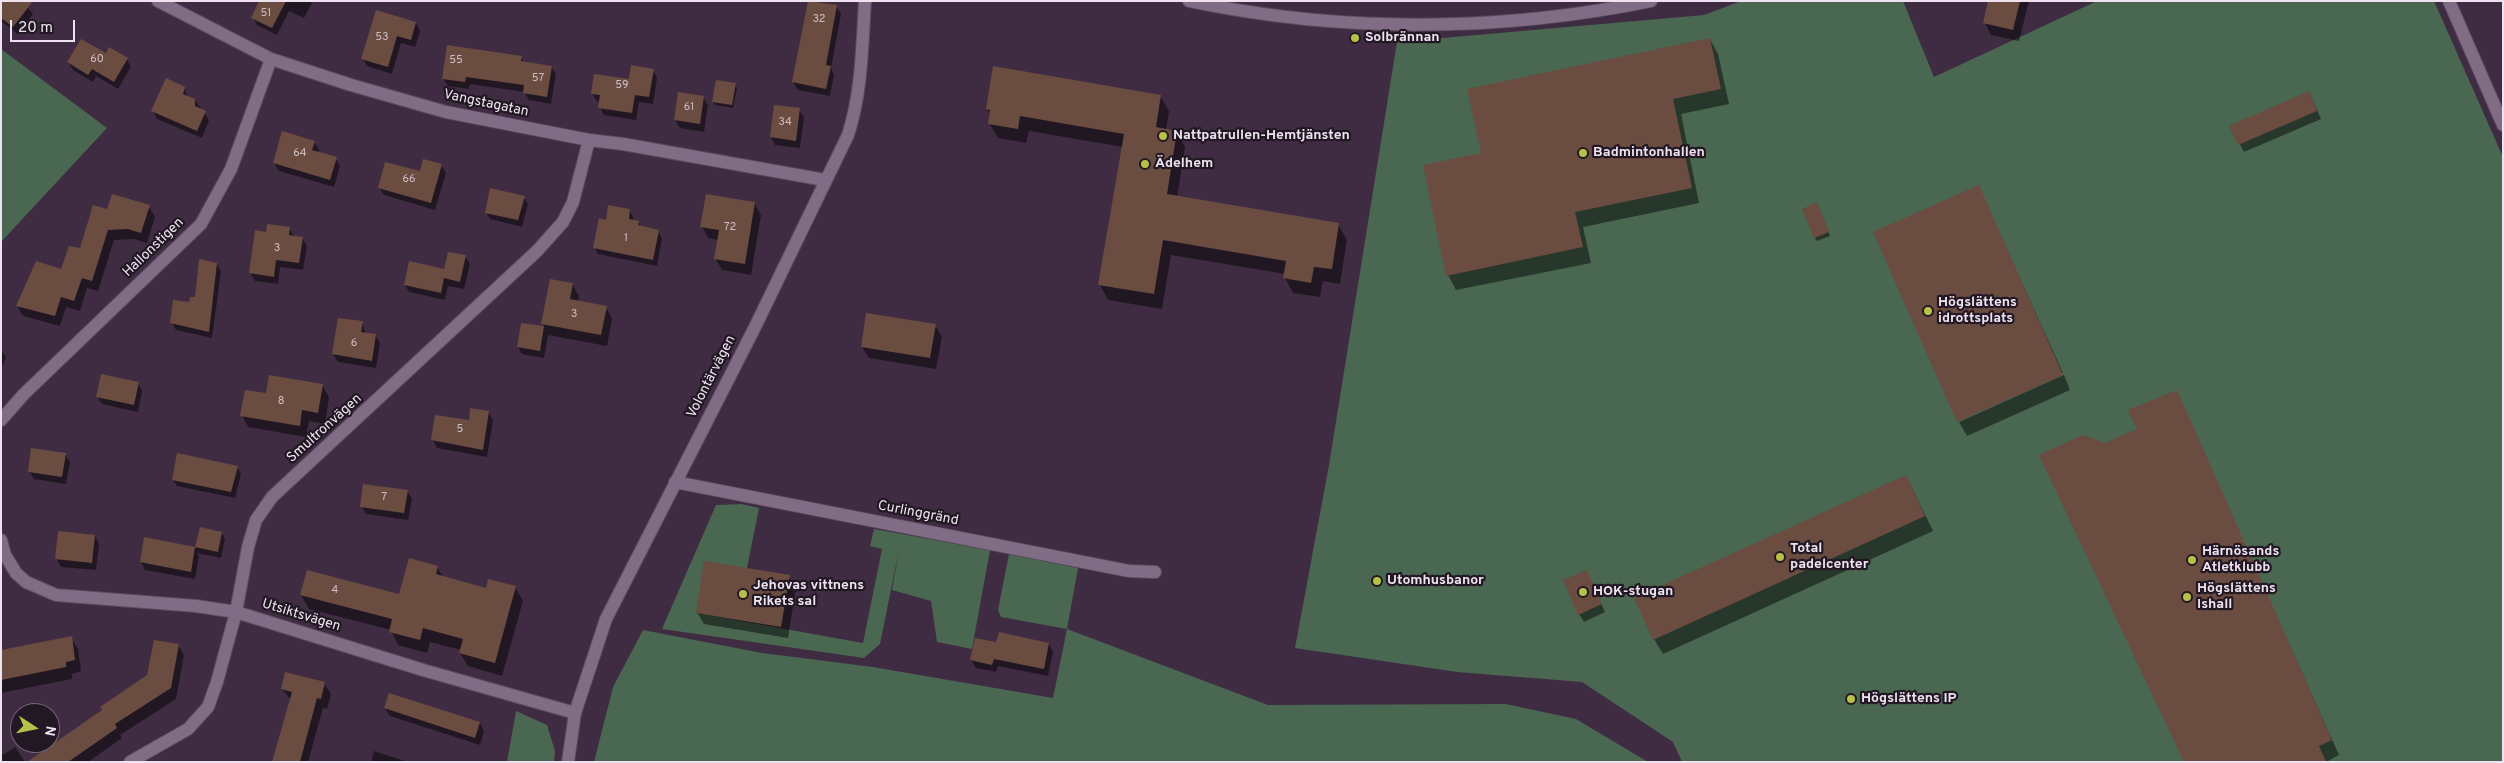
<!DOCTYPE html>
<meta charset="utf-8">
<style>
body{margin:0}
#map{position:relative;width:2504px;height:763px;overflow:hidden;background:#3f2c43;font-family:Overpass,sans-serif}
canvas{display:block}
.frame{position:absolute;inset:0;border:2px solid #efe3f1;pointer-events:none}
.north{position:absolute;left:10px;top:703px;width:50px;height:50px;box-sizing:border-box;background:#211823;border:1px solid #736975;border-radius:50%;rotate:101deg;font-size:14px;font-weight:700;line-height:20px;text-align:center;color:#efe3f1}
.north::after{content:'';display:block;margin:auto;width:18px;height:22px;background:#b8c147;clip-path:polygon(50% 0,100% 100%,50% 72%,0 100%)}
.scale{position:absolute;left:10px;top:20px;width:65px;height:22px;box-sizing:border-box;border:2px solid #efe3f1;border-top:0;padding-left:6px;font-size:15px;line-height:18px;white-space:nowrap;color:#efe3f1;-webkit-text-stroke:4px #211823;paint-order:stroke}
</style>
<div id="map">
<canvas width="2504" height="763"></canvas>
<div class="frame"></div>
<div class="north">N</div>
<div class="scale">20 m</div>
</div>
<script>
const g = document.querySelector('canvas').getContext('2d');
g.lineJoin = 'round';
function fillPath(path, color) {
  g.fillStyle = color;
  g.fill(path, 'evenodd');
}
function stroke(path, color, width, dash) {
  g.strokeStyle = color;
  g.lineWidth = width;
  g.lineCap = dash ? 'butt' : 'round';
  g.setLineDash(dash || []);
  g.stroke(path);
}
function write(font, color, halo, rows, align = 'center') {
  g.font = font + ' Overpass,sans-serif';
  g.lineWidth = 4.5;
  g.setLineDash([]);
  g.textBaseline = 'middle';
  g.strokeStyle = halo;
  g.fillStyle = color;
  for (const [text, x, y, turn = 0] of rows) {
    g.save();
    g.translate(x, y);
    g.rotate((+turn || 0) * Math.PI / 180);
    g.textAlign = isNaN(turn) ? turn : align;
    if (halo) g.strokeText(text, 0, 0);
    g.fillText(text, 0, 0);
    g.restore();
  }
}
fillPath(new Path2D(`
 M1741 1H1903L1934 77 2097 1H2434L2503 157V762H1682L1673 742 1582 682 1457 672 1295 648 1329 465 1397 42 1704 15Z
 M1 49 107 128 1 242Z
 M741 504 759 508 747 568 696 613 863 643 882 549 870 546 874 529 990 550 972 649 937 642 931 601 892 590 899 550 880 644 864 658 662 629 716 505Z
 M1009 554 1078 568 1067 629 1268 705 1506 704 1576 719 1648 762H594L613 687 643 630 762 653 873 667 1053 698 1067 629 1001 617 998 610Z
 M516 711 547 725 555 751 554 762H507Z`), '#496751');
fillPath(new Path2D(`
 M1 1H22L33 14 18 34 1 21Z
 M261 1H313L304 18 289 11 277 35 257 25 253 18Z
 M1990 1H2029L2019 41 1991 35 1985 23Z
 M836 6 841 14 831 68 834 75 830 96 798 90 793 82Z
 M416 23 420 31 415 47 401 43 392 74 367 66 363 59Z
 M1710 39 1718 54 1729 104 1681 114 1699 203 1583 227 1591 263 1456 290 1448 275 1482 154Z
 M106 55 127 59 131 67 118 89 96 76 93 82 73 70 68 62Z
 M521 57 524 63 551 67 556 74 551 104 529 100 524 92 470 84 469 89 448 86 443 79Z
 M653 70 657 78 653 104 639 102 636 120 604 115 600 107V102L597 101 592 94Z
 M735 84 737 88 733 108 715 105 713 102Z
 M184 88 188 98 195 100 209 120 202 138 157 119 153 111Z
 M2309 92 2321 119 2244 152 2231 127Z
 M1160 96 1169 111 1166 130 1176 132 1185 147 1177 197 1338 224 1347 240 1340 284 1323 281 1320 297 1293 293 1285 278V274L1171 255 1162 309 1108 300 1100 285 1123 147 1029 131 1026 143 998 138 989 123 991 115 987 109Z
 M703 97 708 105 704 132 680 128 675 120Z
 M799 110 804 117 800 148 775 145 771 137Z
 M314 142 319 150 318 153 336 159 340 166 334 187 279 171 274 163Z
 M441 165 446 173 435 210 384 195 379 188Z
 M1978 186 2063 373 1958 420Z
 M524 197 528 204 522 227 490 219 486 212Z
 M754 203 761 215 751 275 722 270 715 258 718 240 708 238 702 226Z
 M149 207 155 217 147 243 134 239 114 240 98 291 87 288 80 311 66 307 60 326 23 316 17 306 36 263 62 271 81 250 108 211Z
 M1818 207 1830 236 1817 241 1815 238Z
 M629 210 633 217V221L638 222 641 227 658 231 662 238 657 266 598 254 594 247 607 221Z
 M289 228 294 236 302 238 307 246 303 270 280 267 278 284 255 281 250 273 267 233Z
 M465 256 470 264 464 289 448 286 445 300 409 292 405 285 445 270Z
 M217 264 221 271 212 338 176 330 172 323 196 299Z
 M572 284 579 296 578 302 606 307 612 319 607 346 548 335 544 358 522 354 518 347 522 324 545 328 542 323Z
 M362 323 366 334 375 335 380 343 376 368 338 362 333 354Z
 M935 325 942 337 936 369 869 358 862 347Z
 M1 349 6 357 1 370Z
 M2064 375 2070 390 1967 436 1959 422Z
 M138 383 142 391 138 412 102 404 97 396Z
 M322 385 329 397 325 424 309 421 306 437 248 427 242 415 267 395Z
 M2176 392 2339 755 2326 762H2185L2105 444 2139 430Z
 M488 412 493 420 487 457 437 448 433 440Z
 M65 454 70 462 66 484 34 479 29 471Z
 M237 467 241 474 235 498 177 486 173 480Z
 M1906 476 1933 531 1663 654 1654 639Z
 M407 491 412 499 408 520 366 514 361 506Z
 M200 528 222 533 225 539 221 558 197 553 199 556 195 579 145 570 141 562 145 539 196 548Z
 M95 536 99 544 96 570 61 567 57 559Z
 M437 567 443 577 487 589 515 587 523 601 502 676 468 666 460 653 461 650 430 642 427 653 398 645 391 630 309 609 301 595H400Z
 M1587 572 1605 612 1584 622 1579 614Z
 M789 577 796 588 788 638 704 624 697 612Z
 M71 638 78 649 81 671 72 674V679L1 693V652Z
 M976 639 997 644H1049L1053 652 1048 676 998 666 996 672 976 668 971 660Z
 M178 645 184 655 176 699 120 735 122 738 88 762H44L148 675Z
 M324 683 331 694 327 709 323 708 308 762H274L291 700 282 689Z
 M385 708 480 723 484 731 480 745 390 716Z
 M15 747 25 762H1V756Z
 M374 751 408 762H371Z`), '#0007');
fillPath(new Path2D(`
 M1 1H33L13 27 1 18Z
 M259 1H286L272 28 251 18Z
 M808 1 837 5 826 65 831 66 826 89 792 82Z
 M1988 1H2020L2013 30 1983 23Z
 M376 10 416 22 411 40 397 36 388 67 361 59Z
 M1710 38 1721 89 1673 99 1692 188 1575 212 1583 247 1446 276 1423 165 1481 153 1467 89Z
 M81 39 106 53 109 47 128 58 114 82 92 69 88 75 67 62Z
 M447 45 522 56 521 61 552 66 547 97 523 93 524 85 466 77 465 82 442 79Z
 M631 65 654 69 649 97 635 95 632 113 598 108 600 95 591 94 594 74 629 79Z
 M993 66 1161 95 1156 127 1177 131 1167 194 1339 223 1332 269 1314 267 1311 283 1283 278 1286 261 1163 240 1154 294 1098 285 1124 134 1020 116 1018 129 988 124 990 110 986 109Z
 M166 78 185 87 183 94 195 99V106L206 111 197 131 151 111Z
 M716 80 736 83 732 105 712 102Z
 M2309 91 2317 111 2238 145 2229 126Z
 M678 92 704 96 700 124 674 120Z
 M774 105 800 108 796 141 770 137Z
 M282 131 315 141 312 150 337 157 330 180 273 163Z
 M423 159 442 164 431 203 378 188 385 162 420 171Z
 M1979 185 2063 375 1957 422 1873 232Z
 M490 188 525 196 518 220 485 213Z
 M112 194 150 205 141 233 128 229 108 230 92 281 82 278 74 301 61 297 55 316 16 306 36 261 61 269 69 246 80 248 93 205 107 209Z
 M706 194 755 202 745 264 714 259 719 230 700 227Z
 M1817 202 1829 232 1814 238 1802 209Z
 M608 205 630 209 629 219 639 221 638 225 659 230 653 260 593 248 599 218 606 220Z
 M267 224 290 227 289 235 303 237 299 263 276 260 274 277 249 273 255 230 266 232Z
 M448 252 466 255 460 282 444 278 441 293 404 285 409 261 444 269Z
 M199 259 217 263 209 332 170 323 173 300 189 302 190 297H195Z
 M550 279 573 283 570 299 607 306 601 335 541 324Z
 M866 313 936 324 930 358 861 347Z
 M338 318 363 321 361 332 376 334 372 361 332 354Z
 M521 323 544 326 540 351 517 347Z
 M101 374 139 382 134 405 96 397Z
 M269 375 323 384 318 413 302 410 300 426 240 416 245 390 266 393Z
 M2177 390 2332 740 2319 746 2326 762H2184L2039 455 2083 435 2105 443 2137 429 2128 410Z
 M470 408 489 411 483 450 431 440 435 415 469 420Z
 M31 448 66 453 62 477 28 472Z
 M177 453 238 466 231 492 172 480Z
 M1906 475 1925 516 1653 640 1634 598Z
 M363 484 408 490 404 513 360 507Z
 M200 527 222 532 218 552 195 547Z
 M58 531 95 535 92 563 55 559Z
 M144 537 195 547 191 572 140 562Z
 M409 558 438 566 436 574 486 588 488 579 516 586 495 663 459 653 463 639 423 628 420 640 389 632 392 619 300 595 307 570 399 594Z
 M704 561 790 575 781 627 696 613Z
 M1587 570 1602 604 1578 615 1563 580Z
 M999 632 1049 643 1044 669 994 659 992 665 970 660 975 638 996 642Z
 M72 636 75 660 66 662V667L1 680V650Z
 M154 640 179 644 171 688 115 724 117 728 68 762H27L102 710 100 707 147 675Z
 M285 672 325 682 321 699 317 698 300 762H272L292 692 281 689Z
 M389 693 480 722 475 738 384 708Z`), '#6b4c40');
const minor = new Path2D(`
 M158 1 271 59 351 85 446 112 589 140 623 144 825 180
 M1189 1C1340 33 1499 32 1651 1
 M2449 1 2503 125
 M1 420 24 394 201 224 231 169 271 59
 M675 482 1129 571 1155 572
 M1 540 5 555 16 573 26 582 56 595 196 606 236 612 423 670 575 713
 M130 762 188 729 208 707 217 682 236 612 248 547 256 520 272 497 537 251 563 222 573 202 589 140
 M568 762 575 713 606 619 755 327 848 135C862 92 862 46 865 1`);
stroke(minor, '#5a4a5d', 14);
stroke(minor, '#816c86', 12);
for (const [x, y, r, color] of [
 [1355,38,5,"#b8c147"],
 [1163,136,5,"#b8c147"],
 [1583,153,5,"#b8c147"],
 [1145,164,5,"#b8c147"],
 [1928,311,5,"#b8c147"],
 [1780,557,5,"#b8c147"],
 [2192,560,5,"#b8c147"],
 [1377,581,5,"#b8c147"],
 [1583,592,5,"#b8c147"],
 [743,594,5,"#b8c147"],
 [2187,597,5,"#b8c147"],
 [1851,699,5,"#b8c147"]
]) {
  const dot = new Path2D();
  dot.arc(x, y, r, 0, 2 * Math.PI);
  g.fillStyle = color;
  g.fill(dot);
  stroke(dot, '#211823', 2);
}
write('11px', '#cebdc5', null, [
 ["51",266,14],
 ["32",819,20],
 ["53",382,38],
 ["60",97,60],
 ["55",456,61],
 ["57",538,79],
 ["59",622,86],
 ["61",689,108],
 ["34",785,123],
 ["64",300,154],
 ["66",409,180],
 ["72",730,228],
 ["1",626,239],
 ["3",277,249],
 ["3",574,315],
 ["6",354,344],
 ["8",281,402],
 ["5",460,430],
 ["7",384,498],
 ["4",335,591]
]);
write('bold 14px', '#efe3f1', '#211823', [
 ["Solbrännan",1365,38],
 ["Nattpatrullen-Hemtjänsten",1173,136],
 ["Badmintonhallen",1593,153],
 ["Ädelhem",1155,164],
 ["Högslättens",1938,303],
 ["idrottsplats",1938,319],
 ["Total",1790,549],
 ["padelcenter",1790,565],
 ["Härnösands",2202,552],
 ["Atletklubb",2202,568],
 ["Utomhusbanor",1387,581],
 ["Jehovas vittnens",753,586],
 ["Rikets sal",753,602],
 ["Högslättens",2197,589],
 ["Ishall",2197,605],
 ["HOK-stugan",1593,592],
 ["Högslättens IP",1861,699]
], 'left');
write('14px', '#efe3f1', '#211823', [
 ["Vangstagatan",486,104,12],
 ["Hallonstigen",154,248,-44],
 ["Volontärvägen",712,377,-63],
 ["Smultronvägen",325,429,-42],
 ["Curlinggränd",918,514,11],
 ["Utsiktsvägen",301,616,17]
]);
</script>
